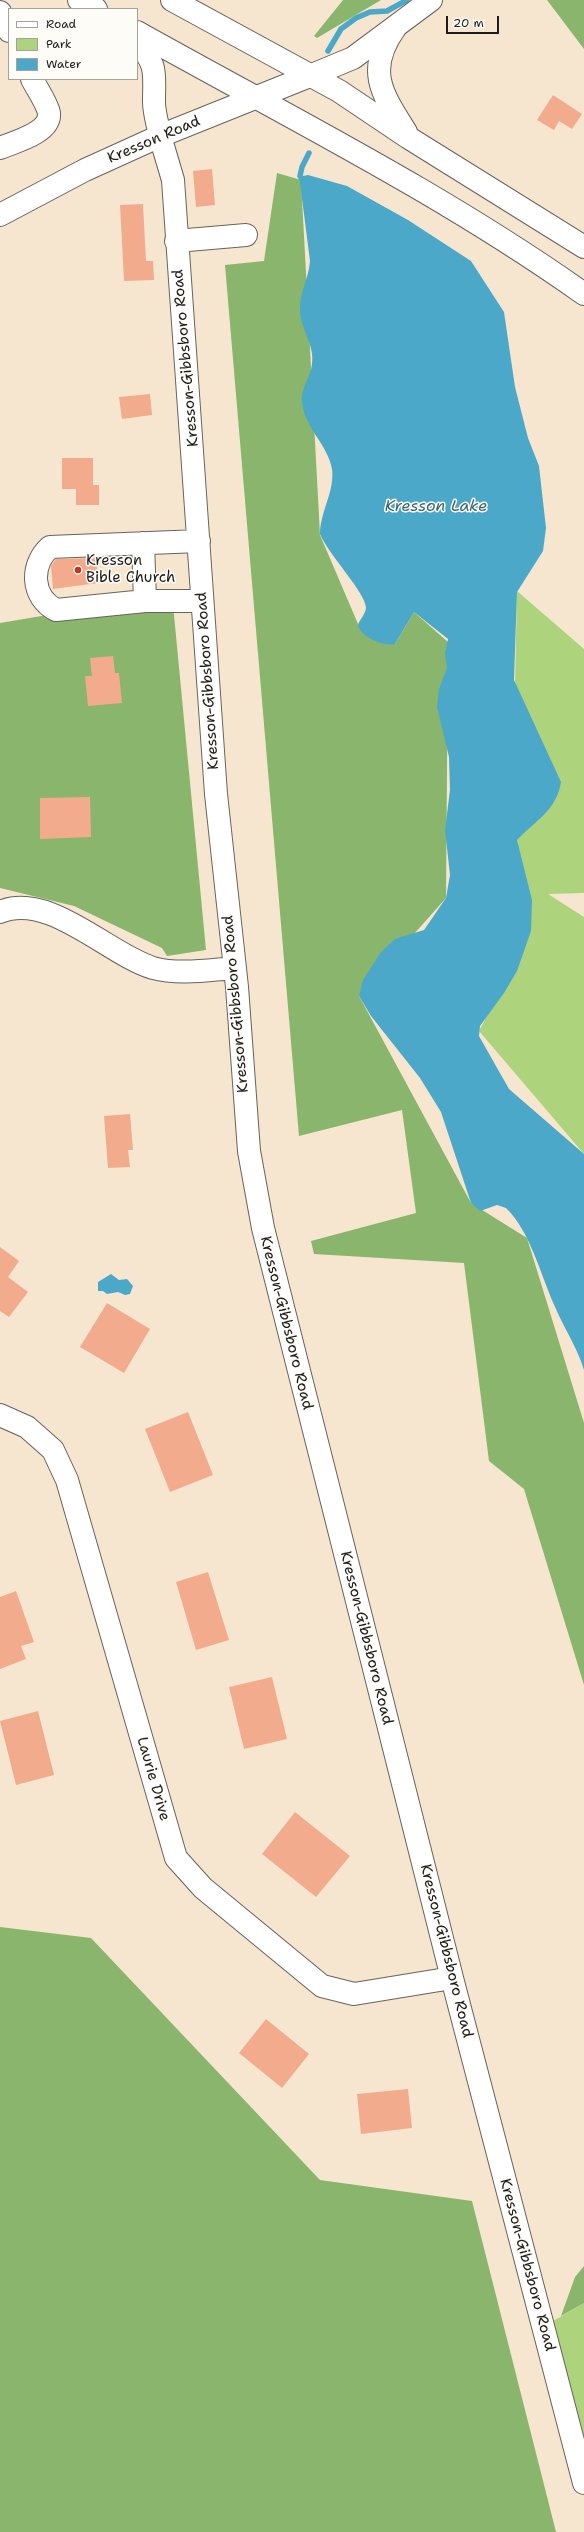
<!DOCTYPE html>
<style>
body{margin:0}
#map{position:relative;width:584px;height:2532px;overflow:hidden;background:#f6e6cf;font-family:"Shantell Sans",sans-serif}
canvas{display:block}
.legend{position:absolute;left:8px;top:8px;width:130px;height:72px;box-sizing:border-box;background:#fdfcf7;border:1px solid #a3a29f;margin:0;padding:5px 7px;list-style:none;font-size:12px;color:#1c1c1c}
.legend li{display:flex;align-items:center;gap:8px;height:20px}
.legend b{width:20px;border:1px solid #a3a29f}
.scale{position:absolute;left:446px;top:16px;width:53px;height:18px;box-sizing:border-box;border:2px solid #1c1c1c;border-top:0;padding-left:5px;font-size:12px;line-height:14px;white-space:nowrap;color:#1c1c1c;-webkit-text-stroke:3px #fdfcf7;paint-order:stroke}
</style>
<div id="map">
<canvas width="584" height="2532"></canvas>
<ul class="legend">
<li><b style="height:5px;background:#fff"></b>Road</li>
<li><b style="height:11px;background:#add37c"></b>Park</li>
<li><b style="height:11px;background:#4ba8c9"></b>Water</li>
</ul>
<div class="scale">20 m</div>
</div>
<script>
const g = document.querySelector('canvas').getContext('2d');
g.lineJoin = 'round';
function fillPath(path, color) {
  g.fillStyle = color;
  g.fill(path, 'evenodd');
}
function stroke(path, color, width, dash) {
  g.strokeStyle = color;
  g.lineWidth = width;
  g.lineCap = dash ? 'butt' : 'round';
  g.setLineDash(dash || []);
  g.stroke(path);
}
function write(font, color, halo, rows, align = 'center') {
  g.font = font + ' "Shantell Sans",sans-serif';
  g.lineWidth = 3;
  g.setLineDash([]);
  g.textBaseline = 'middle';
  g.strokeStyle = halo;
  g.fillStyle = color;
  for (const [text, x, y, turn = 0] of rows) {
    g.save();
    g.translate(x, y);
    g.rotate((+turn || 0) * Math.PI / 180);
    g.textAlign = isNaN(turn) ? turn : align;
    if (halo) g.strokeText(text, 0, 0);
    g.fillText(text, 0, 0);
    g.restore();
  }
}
fillPath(new Path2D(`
 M517 591 584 649V893L548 894 584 917V1154L479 1031 531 931 517 840 515 687Z
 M584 2303V2483L543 2327Z`), '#add37c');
fillPath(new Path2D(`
 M343 0H381L317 38 314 36Z
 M547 0H584V49Z
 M277 173 301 180 320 535 361 631 395 644 414 612 448 642 446 898 359 996 471 1203 527 1238 584 1423V1685L524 1489 489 1461 464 1263 314 1254 311 1241 416 1213 402 1110 299 1136 225 265 264 261Z
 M172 594 206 950 167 956 162 948 74 906 0 888V623Z
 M0 1927 91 1938 320 2180 472 2201 556 2532H0Z
 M584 2266V2303L561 2316 575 2277Z`), '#8ab56c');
fillPath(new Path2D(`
 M308 175 347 186 408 220 471 261 504 312 515 387 528 438 539 466 546 528 543 551 517 592 514 680 561 782C557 810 534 822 517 840L532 900 531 931 517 971 504 993 480 1026 479 1036 509 1089 584 1154V1370C577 1347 565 1330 556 1309 541 1277 531 1232 506 1208L497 1205 480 1211 471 1203 441 1112 420 1078 371 1016 359 996 363 980 381 952 395 939 424 930 446 898 450 875 445 830 450 790 449 757 437 707 439 689 447 668 445 653 448 639 414 612 395 644C385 647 360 637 358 625 360 619 365 615 366 608 366 593 328 554 320 534 320 512 335 491 332 469 328 445 304 427 302 402 300 389 311 377 312 364 315 346 301 330 300 311 299 293 309 278 310 261L300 183 303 176Z
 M111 1274 119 1280 127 1279 133 1286 130 1294 125 1295 118 1292 107 1294 103 1291H98V1282Z`), '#4ba8c9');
stroke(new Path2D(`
 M328 51 341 29 356 18 370 12 387 11 407 0
 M305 184 300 176 302 167 309 153`), '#4ba8c9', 5.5);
fillPath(new Path2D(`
 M553 95 582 114 572 129 559 121 554 130 537 120Z
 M212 169 215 205 196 207 193 171Z
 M143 204 146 261H153L154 280 124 281 120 205Z
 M150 394 152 415 122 419 119 397Z
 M62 458H93V485H99V505H76V489H62Z
 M96 558 98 583 53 589 51 566 56 559Z
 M113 656 115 673H119L122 703 88 706 85 676H92L90 658Z
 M90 797 91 837 40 839V798Z
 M130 1114 133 1150H128L130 1167 108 1168 104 1116Z
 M0 1247 19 1261 8 1277 28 1292 9 1317 0 1311Z
 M107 1303 150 1329 124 1373 80 1347Z
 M188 1412 213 1475 170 1492 145 1429Z
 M208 1572 229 1640 196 1650 176 1582Z
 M16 1591 34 1642 21 1646 26 1659 0 1669V1597Z
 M272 1677 287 1739 244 1749 229 1687Z
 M38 1711 54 1775 16 1785 0 1721Z
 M295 1812 350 1856 316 1897 262 1854Z
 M266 2019 309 2054 282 2088 239 2053Z
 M408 2089 412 2128 361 2134 357 2094Z`), '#f2ac8d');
const minor = new Path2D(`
 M0 12 9 31
 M312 75 353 58 431 0
 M160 136 173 180 216 794 237 987 249 1151 263 1228 452 1978 584 2483
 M0 148C14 142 51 133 49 113 47 103 37 89 32 79
 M176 241 246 235
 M199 541 50 547C30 565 31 597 56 610L145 601H202
 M143 543 145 601
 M0 912C49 891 109 955 153 968 179 975 208 970 235 968
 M0 1415 27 1427 53 1450 67 1480 176 1858 203 1888 322 1986 354 1994 452 1978`);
const major = new Path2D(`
 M137 41C158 67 154 71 154 102 154 113 158 125 160 136
 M0 215 85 170 160 136 312 75`);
const highway = new Path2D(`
 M79 0 96 9
 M172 0 339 91 409 138 584 247
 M395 28C365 70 382 94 406 132
 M137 32C287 116 443 194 584 294`);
stroke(minor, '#68635b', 24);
stroke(major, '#68635b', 24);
stroke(highway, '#68635b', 24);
stroke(minor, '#fff', 22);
stroke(major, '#fff', 22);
stroke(highway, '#fff', 22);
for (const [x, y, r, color] of [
 [78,570,4,"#c8321e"]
]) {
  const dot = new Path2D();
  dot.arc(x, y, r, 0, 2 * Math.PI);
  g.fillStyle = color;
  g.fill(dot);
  stroke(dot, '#fdfcf7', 1.5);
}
write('15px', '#1c1c1c', '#fdfcf7', [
 ["Kresson Road",154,140,-23],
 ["Kresson-Gibbsboro Road",186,358,-95],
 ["Kresson-Gibbsboro Road",208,681,-94],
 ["Kresson-Gibbsboro Road",236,1004,-95],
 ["Kresson-Gibbsboro Road",286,1323,76],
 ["Kresson-Gibbsboro Road",366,1638,76],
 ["Laurie Drive",153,1779,74],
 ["Kresson-Gibbsboro Road",446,1951,76],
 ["Kresson-Gibbsboro Road",527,2265,75]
]);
write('15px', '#1c1c1c', '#fdfcf7', [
 ["Kresson",86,561],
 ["Bible Church",86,578]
], 'left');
write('italic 16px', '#346272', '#fdfcf7', [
 ["Kresson Lake",436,507]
]);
</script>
